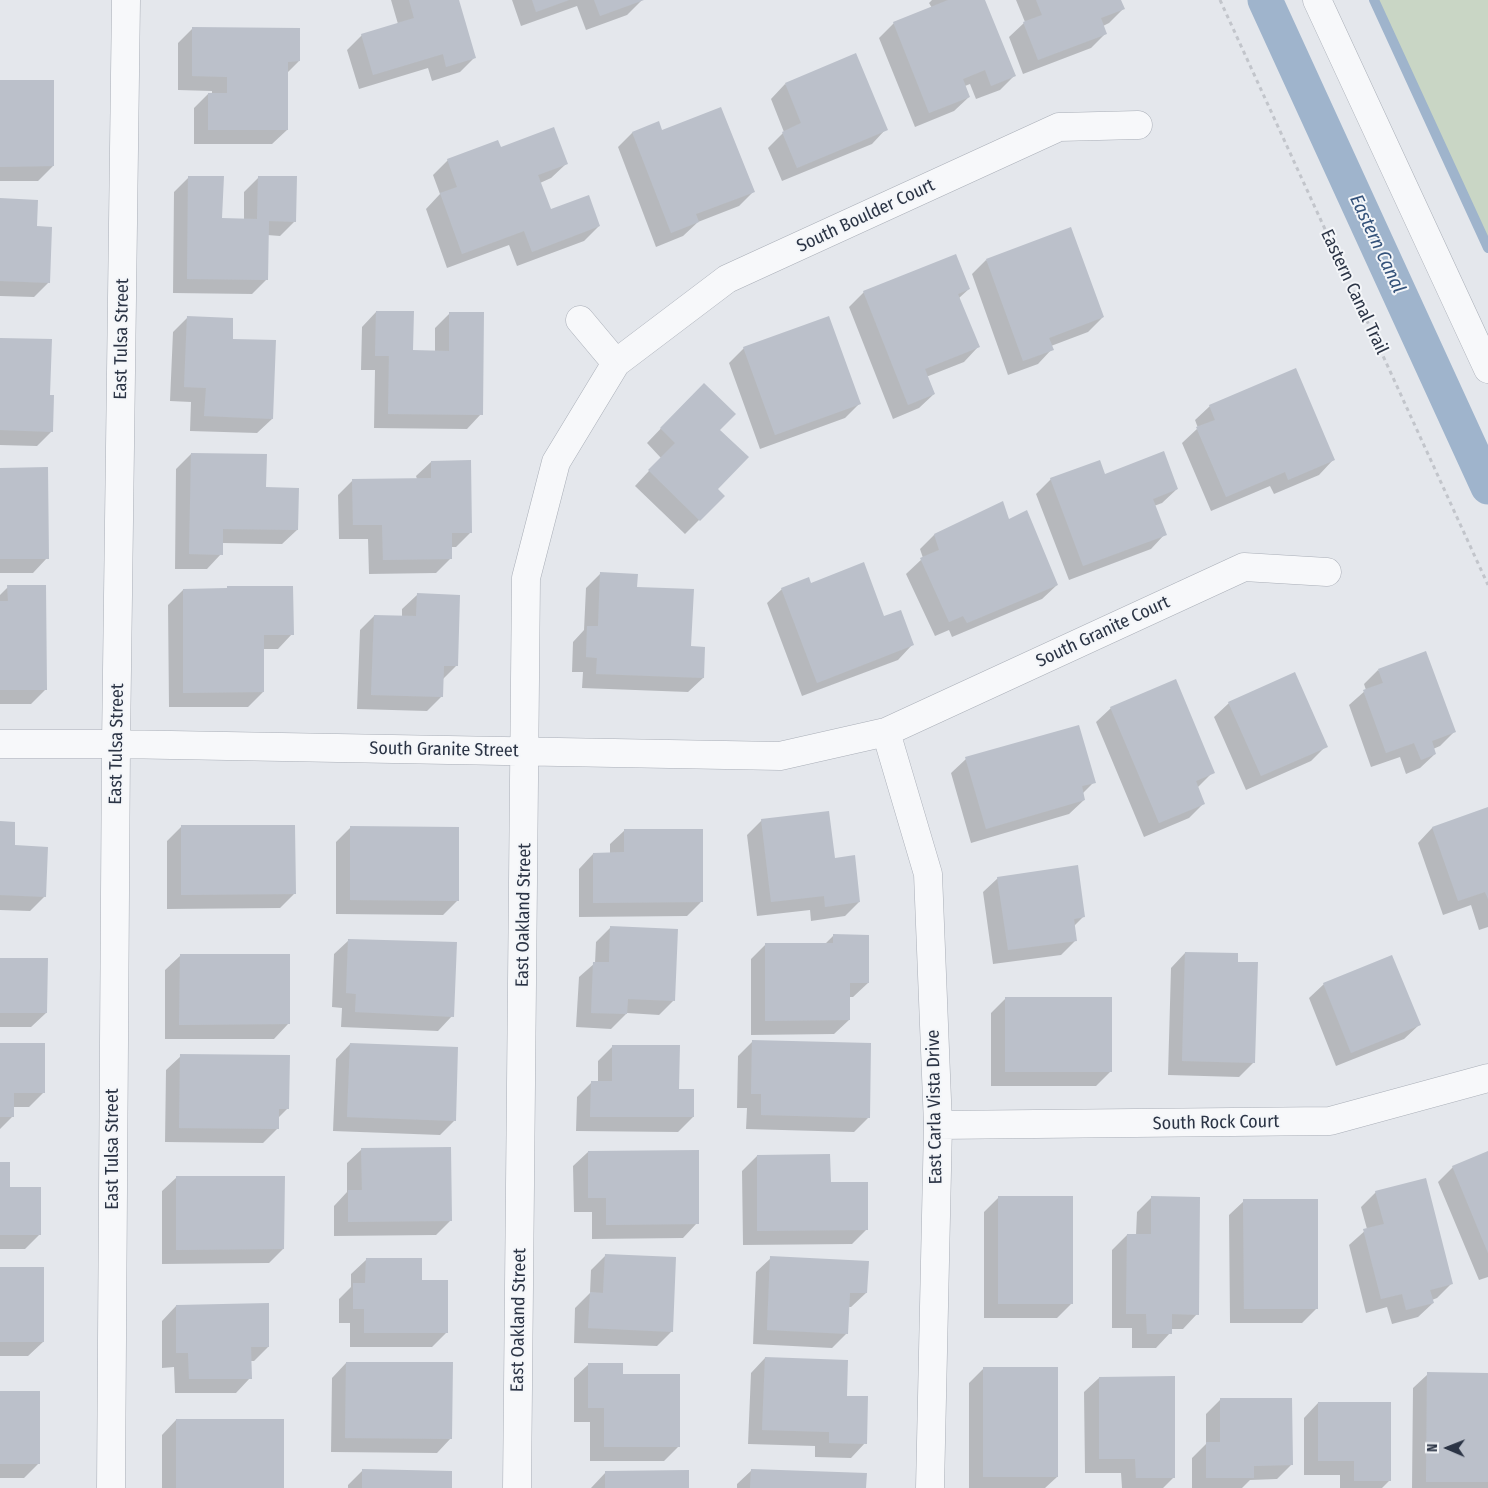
<!DOCTYPE html>
<style>
body{margin:0}
#map{position:relative;width:1488px;height:1488px;overflow:hidden;background:#e4e7ec;font-family:"Fira Sans Condensed",sans-serif}
canvas{display:block}
.north{position:absolute;left:1423px;top:1423px;width:50px;height:50px;-webkit-text-stroke:4px #f4f6f9;paint-order:stroke;rotate:271deg;font-size:14px;font-weight:700;line-height:20px;text-align:center;color:#2b3445}
.north::after{content:'';display:block;margin:auto;width:18px;height:22px;background:#2b3445;clip-path:polygon(50% 0,100% 100%,50% 72%,0 100%)}
</style>
<div id="map">
<canvas width="1488" height="1488"></canvas>
<div class="north">N</div>
</div>
<script>
const g = document.querySelector('canvas').getContext('2d');
g.lineJoin = 'round';
function fillPath(path, color) {
  g.fillStyle = color;
  g.fill(path, 'evenodd');
}
function stroke(path, color, width, dash) {
  g.strokeStyle = color;
  g.lineWidth = width;
  g.lineCap = dash ? 'butt' : 'round';
  g.setLineDash(dash || []);
  g.stroke(path);
}
function write(font, color, halo, rows, align = 'center') {
  g.font = font + ' "Fira Sans Condensed",sans-serif';
  g.lineWidth = 4;
  g.setLineDash([]);
  g.textBaseline = 'middle';
  g.strokeStyle = halo;
  g.fillStyle = color;
  for (const [text, x, y, turn = 0] of rows) {
    g.save();
    g.translate(x, y);
    g.rotate((+turn || 0) * Math.PI / 180);
    g.textAlign = isNaN(turn) ? turn : align;
    if (halo) g.strokeText(text, 0, 0);
    g.fillText(text, 0, 0);
    g.restore();
  }
}
fillPath(new Path2D(`
 M1374 0H1488V249Z`), '#c9d6c5');
fillPath(new Path2D(`
 M391 0H457L475 57 460 72 432 81 428 68 359 89 347 50 362 35 398 24Z
 M512 0H642L627 15 586 30 577 6 521 26Z
 M932 0H984L1014 76 1000 90 976 99 970 84 965 86 969 97 954 111 915 127 879 38 894 23 932 8 929 3Z
 M1016 0H1120L1123 9 1109 23 1103 26 1106 33 1091 48 1023 74 1009 37 1025 22Z
 M192 29 299 61 287 73V130L272 144H194V108L208 94H212V91L178 90V43Z
 M0 82 53 166 38 181H0Z
 M785 84 886 129 872 144 782 181 768 148 784 132 771 99Z
 M658 123 661 131 754 191 739 206 698 222 683 236 656 247 618 147 632 133Z
 M500 149 566 164 551 178 540 183 550 211 599 226 584 241 517 266 509 245 447 268 426 209 440 194 433 175 448 160Z
 M189 177 221 219 244 220V192L259 177 295 221 280 236 267 235V279L252 294 173 293 174 192Z
 M0 200 36 227 49 282 34 297 0 296Z
 M986 260 1103 317 1088 332 1051 346 1052 349 1038 364 1008 375 972 274Z
 M969 289 959 298 978 347 964 362 926 377 934 394 919 408 893 419 849 307 864 292Z
 M376 312 412 351 435 352V328L450 313 481 414 467 429 374 428 375 370H361L362 327Z
 M188 317 231 340 272 419 257 433 190 431 191 402 170 401 173 332Z
 M0 339 49 396 52 431 37 446 0 445Z
 M744 348 859 404 845 418 760 449 729 363Z
 M689 399 718 430 716 489 723 496 685 534 635 486 661 458 647 443Z
 M1210 406 1333 460 1319 475 1274 494 1270 486 1211 511 1182 443 1198 428 1195 420Z
 M191 454 265 488 297 530 282 544 222 543 221 554 207 569H175L176 469Z
 M431 462 471 532 456 547H451V558L436 573 369 574 368 539H339L338 495 353 480 417 479 416 476Z
 M0 469 47 558 33 573H0Z
 M1104 475 1177 489 1162 503 1154 506 1165 534 1151 549 1069 580 1036 494 1051 479Z
 M1008 520 1057 585 1042 599 952 637 949 630 935 636 906 574 923 558 920 549 934 535Z
 M600 574 636 588 690 647 703 678 688 692 582 688 583 672H572L573 642 584 630 586 588Z
 M810 584 884 617 912 645 898 660 802 696 767 603 782 589Z
 M8 587 46 689 31 704H0V595Z
 M183 590 292 634 278 649H262L263 692 248 707H169L168 605Z
 M417 595 456 666 442 680V696L427 711 357 709 360 630 374 616 402 617V609Z
 M1378 670 1454 732 1440 746 1433 749 1435 754 1420 768 1406 774 1400 757 1371 767 1349 705 1366 690 1364 684Z
 M1229 703 1326 746 1311 761 1246 790 1214 717Z
 M1111 708 1213 772 1197 788 1204 803 1189 818 1144 837 1096 722Z
 M966 759 1094 782 1082 794 1084 800 1069 814 971 843 951 773Z
 M1488 809V927L1479 930 1471 905 1443 915 1418 843 1432 828Z
 M762 820 833 859 859 902 845 916 811 921 810 910 757 916 747 835Z
 M0 822 45 896 30 911 0 910Z
 M181 827 294 894 280 908 167 909V841Z
 M351 827 458 900 443 915 336 914V842Z
 M625 830 701 902 687 916 579 917V869L593 854H610V844Z
 M998 878 1084 916 1074 926 1076 940 1061 955 993 964 983 892Z
 M610 928 674 1000 659 1015 627 1013 611 1029 576 1027 579 977 595 963 596 942Z
 M833 936 868 983 853 997H849V1020L834 1034 751 1035V959L766 944 824 945Z
 M349 940 452 1016 438 1031 341 1027 342 1008 332 1007 334 954Z
 M1185 953 1237 963 1254 1062 1239 1077 1168 1075 1171 968Z
 M180 956 288 1024 274 1039H165V970Z
 M0 959 46 1013 31 1027H0Z
 M1324 984 1419 1025 1404 1039 1336 1066 1309 998Z
 M1006 998 1111 1071 1096 1086H991V1013Z
 M753 1041 869 1117 854 1132 746 1129 747 1108H737L738 1056Z
 M0 1044 44 1092 29 1107H12L13 1116 0 1129Z
 M350 1044 455 1120 440 1135 333 1131 336 1059Z
 M613 1046 678 1090 693 1117 678 1132 576 1131 577 1097 592 1082H598V1061Z
 M181 1056 288 1108 278 1118V1128L263 1143 165 1142 166 1070Z
 M362 1149 451 1220 436 1235 334 1236V1206L347 1192V1163Z
 M588 1152 697 1223 683 1238 592 1239V1212H574L573 1166Z
 M1488 1152V1277L1479 1280 1438 1182 1453 1167Z
 M757 1156 829 1183 867 1229 852 1244 743 1245 742 1171Z
 M0 1164 9 1188 40 1234 25 1249H0Z
 M177 1177 283 1249 269 1263 162 1264V1191Z
 M1376 1192 1451 1284 1437 1298 1432 1300 1433 1303 1418 1317 1392 1324 1387 1307 1366 1313 1349 1245 1367 1229 1361 1207Z
 M999 1197 1072 1303 1057 1318H984V1212Z
 M1151 1198 1197 1314 1183 1329H1170V1333L1156 1348H1132V1328H1112V1250L1127 1235H1136L1137 1212Z
 M1244 1201 1317 1308 1302 1323H1230L1229 1215Z
 M606 1255 672 1331 657 1346 574 1343 575 1308 590 1293 591 1270Z
 M771 1258 866 1293 851 1307H848L847 1333 832 1348 753 1344 756 1272Z
 M366 1260 421 1281 447 1332 432 1347H350V1323H339V1299L351 1287V1274Z
 M0 1269 43 1342 28 1356H0Z
 M176 1306 268 1347 254 1361H250V1378L236 1393H175L174 1367 162 1368V1321Z
 M765 1358 846 1397 865 1443 851 1458 815 1457V1446L748 1444 751 1373Z
 M346 1363 451 1438 437 1453 331 1452 332 1378Z
 M589 1364 622 1375 678 1447 664 1461H590V1422H574V1378Z
 M984 1368 1057 1477 1045 1488H969V1383Z
 M1428 1374H1488V1488H1412L1413 1388Z
 M1099 1378 1174 1477 1163 1488H1122L1121 1473H1085L1084 1392Z
 M0 1392 39 1463 24 1478H0Z
 M1220 1400 1291 1465 1277 1479 1250 1480 1242 1488H1192V1458L1206 1444V1414Z
 M1318 1403 1390 1480 1382 1488H1340V1475H1304V1418Z
 M176 1420 282 1488H162V1435Z
 M363 1470 450 1488H348V1485Z
 M752 1470 865 1488H737V1484Z
 M606 1472 688 1488H591Z`), '#0003');
stroke(new Path2D(`
 M1374 0 1488 248`), '#9fb4cc', 10);
stroke(new Path2D(`
 M1265 0 1488 487`), '#9fb4cc', 35);
fillPath(new Path2D(`
 M409 0H459L476 58 446 67 443 54 373 75 361 34 414 18Z
 M532 0H569L536 12Z
 M594 0H644L600 16Z
 M948 0H985L1016 76 991 86 985 70 963 79 970 97 929 113 893 22Z
 M1036 0H1121L1125 9 1101 18 1107 34 1038 60 1023 22 1042 15Z
 M192 27 300 28V61L288 62V130H208V93H227V77L192 76Z
 M856 53 888 130 797 168 782 132 801 123 785 83Z
 M0 80H54V166L0 167Z
 M721 107 755 192 696 214 699 222 671 233 632 132 659 121 662 130Z
 M554 127 568 164 538 175 551 209 589 195 600 226 532 252 524 231 462 254 440 193 457 187 447 159 498 140 501 147Z
 M188 176H224L222 218 257 219 258 176H297L296 222 269 221 268 280 187 279Z
 M0 198 38 200 37 226 52 227 50 283 0 281Z
 M1071 227 1104 317 1049 338 1054 350 1023 361 986 259Z
 M956 254 970 289 958 294 980 347 925 369 935 394 908 405 863 291Z
 M376 311H414L413 350 449 351V312H484L483 415 388 414 389 356H375Z
 M187 316 233 318V339L276 340 273 419 204 416 206 388 184 387Z
 M829 316 861 404 775 435 743 347Z
 M0 338 52 339 50 395H54L53 432 0 430Z
 M1296 368 1335 460 1288 480 1285 472 1226 497 1196 427 1215 420 1209 405Z
 M704 383 736 414 720 430 749 457 718 489 725 496 700 521 648 470 675 443 660 428Z
 M1164 451 1178 489 1153 499 1167 535 1083 566 1050 478 1100 460 1105 474Z
 M191 453 267 454 266 487 299 488 298 530 223 529V555L189 554Z
 M471 460 472 533H452V559L383 560 382 525H353L352 479 431 478V461Z
 M48 467 49 559H0V468Z
 M1003 501 1009 519 1027 510 1058 585 967 623 963 616 949 622 920 558 939 550 934 534Z
 M864 562 884 616 901 610 914 645 817 683 781 588 809 577 811 583Z
 M600 572 638 574 637 587 694 589 691 646 705 647 704 678 596 674 597 658 586 657 587 626H598Z
 M7 585H46L47 690H0V601H8Z
 M227 586H293L294 635H264V692L183 693V589L227 588Z
 M417 593 460 595 458 666H444L443 697 371 695 374 615 416 616Z
 M1426 651 1456 732 1432 741 1436 754 1421 760 1414 743 1386 753 1363 690 1383 683 1378 669Z
 M1295 672 1328 747 1261 776 1228 702Z
 M1176 679 1215 773 1196 781 1205 804 1159 823 1110 707Z
 M1079 725 1096 783 1082 786 1085 800 986 829 965 757Z
 M1488 807V899L1485 892 1458 901 1432 827Z
 M829 811 835 858 855 855 860 902 825 907 824 896 771 902 761 819Z
 M0 821 15 822V845L48 847 46 897 0 895Z
 M181 825H295L296 894 181 895Z
 M350 826 459 827V901L350 900Z
 M624 829H703V902L593 903V853L624 852Z
 M1078 865 1085 917 1074 919 1077 941 1008 950 997 877Z
 M610 926 678 929 675 1001 628 999 627 1014 591 1013 593 962H609Z
 M833 934 869 935V983H850V1020L765 1021V943H833Z
 M348 939 457 942 454 1017 355 1012 356 994 346 993Z
 M1185 952 1238 953V962H1258L1255 1063 1182 1061Z
 M180 954H290V1024L179 1025Z
 M1392 955 1421 1025 1351 1053 1323 983Z
 M0 958H48L47 1013H0Z
 M1005 997H1112V1072H1005Z
 M752 1040 871 1043 870 1118 761 1115V1094H751Z
 M0 1043H45V1093H14V1117H0Z
 M350 1043 458 1047 456 1121 347 1117Z
 M612 1045H680L679 1089H694V1117H590L591 1081H612Z
 M180 1054 290 1055 289 1109H279V1129L179 1128Z
 M451 1147 452 1221 348 1222V1190H362L361 1148Z
 M699 1150V1224L606 1225V1198H588V1151Z
 M1488 1151V1253L1452 1166Z
 M830 1154 831 1182H868V1230L757 1231V1155Z
 M0 1162H10V1187H41V1235H0Z
 M176 1176H285L284 1249 176 1250Z
 M1426 1178 1453 1284 1430 1290 1434 1303 1406 1310 1402 1294 1381 1299 1363 1229 1384 1224 1375 1191Z
 M998 1196H1073V1304H998Z
 M1151 1196 1200 1197 1199 1315 1172 1314V1334H1147L1146 1314H1126L1127 1234H1151Z
 M1243 1199H1318V1309H1244Z
 M605 1254 676 1257 673 1332 588 1328 590 1292 603 1293Z
 M770 1256 869 1261 867 1293H850L848 1334 767 1330Z
 M366 1258H422V1280H448V1333H364V1309H353V1283H365Z
 M0 1267H44V1342H0Z
 M269 1303V1347H251L252 1379H189L188 1353H176V1305Z
 M765 1357 848 1360 847 1396H868L867 1444 829 1443V1432L762 1430Z
 M346 1362H453L452 1439 345 1438Z
 M588 1363H623V1374H680V1447H604V1408H588Z
 M983 1367H1058V1477H983Z
 M1427 1372 1488 1373V1482H1426Z
 M1175 1376V1478H1136L1135 1459H1099V1377Z
 M0 1391H40V1464H0Z
 M1220 1398H1292L1293 1465 1254 1466V1478H1206V1442H1220Z
 M1318 1402H1391V1481H1354V1461H1318Z
 M176 1419H284V1488H176Z
 M362 1469 452 1471V1488H362Z
 M751 1469 867 1473 866 1488H750Z
 M689 1470V1488H605V1471Z`), '#bbc0ca');
const minor = new Path2D(`
 M1317 0 1488 369
 M580 320 616 363
 M886 732 928 874 938 1125 930 1488
 M0 744H116L780 756 886 732 1244 567 1327 572
 M938 1125 1330 1121 1488 1078
 M111 1488 116 744 126 0
 M517 1488 526 578 556 462 616 363 727 279 1059 127 1138 125`);
stroke(minor, '#a9aeb7', 29);
stroke(new Path2D(`
 M1220 0 1488 585`), '#c2c5cb', 3, [4, 4]);
stroke(minor, '#f7f8fa', 28);
write('18px', '#2b3445', '#f4f6f9', [
 ["South Boulder Court",866,216,-25],
 ["Eastern Canal Trail",1354,292,65],
 ["East Tulsa Street",122,339,-89],
 ["South Granite Court",1103,632,-25],
 ["East Tulsa Street",117,744,-89],
 ["South Granite Street",444,750,1],
 ["East Oakland Street",524,915,-89],
 ["East Carla Vista Drive",935,1107,-91],
 ["South Rock Court",1216,1123,-1],
 ["East Tulsa Street",113,1149,-90],
 ["East Oakland Street",519,1320,-89]
]);
write('italic 19px', '#34527a', '#f4f6f9', [
 ["Eastern Canal",1377,244,65]
]);
</script>
